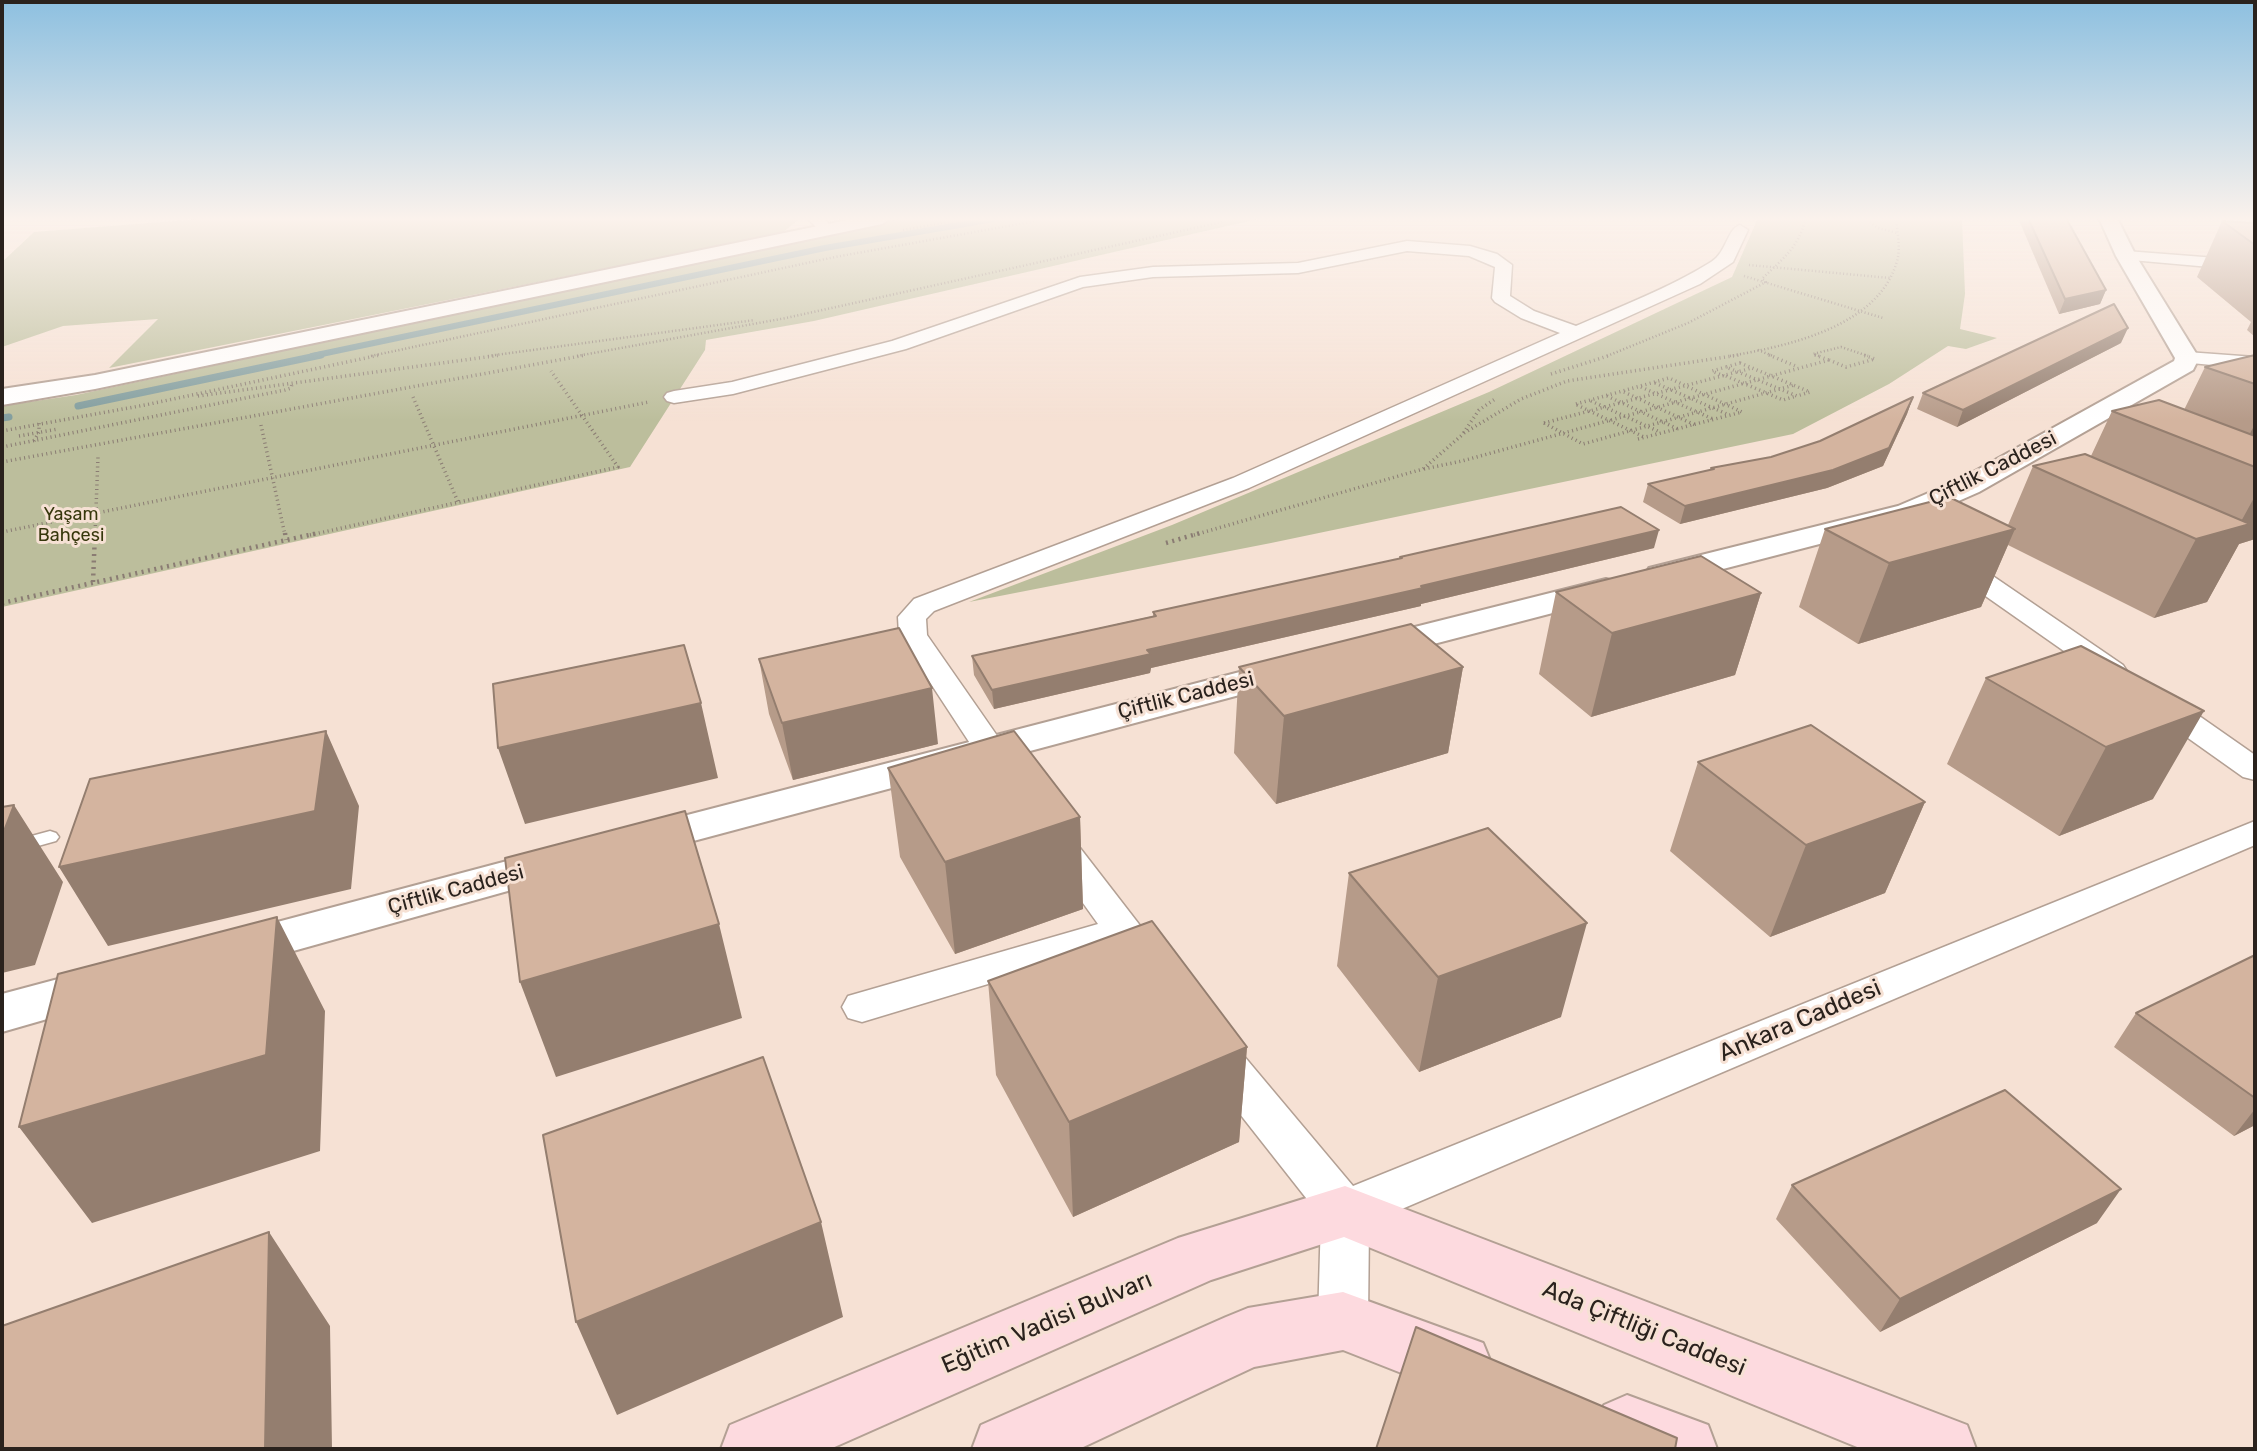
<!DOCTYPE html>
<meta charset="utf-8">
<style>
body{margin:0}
#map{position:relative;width:2257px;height:1451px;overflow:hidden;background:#f6e1d4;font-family:Rubik,sans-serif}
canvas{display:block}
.frame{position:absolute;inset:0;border:4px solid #2a221d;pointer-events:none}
</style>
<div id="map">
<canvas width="2257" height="1451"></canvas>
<div class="frame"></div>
</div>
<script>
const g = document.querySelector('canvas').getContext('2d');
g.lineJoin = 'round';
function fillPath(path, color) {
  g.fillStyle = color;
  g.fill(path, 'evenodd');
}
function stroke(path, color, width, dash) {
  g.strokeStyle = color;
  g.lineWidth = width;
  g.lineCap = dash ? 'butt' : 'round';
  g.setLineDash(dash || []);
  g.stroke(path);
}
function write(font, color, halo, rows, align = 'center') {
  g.font = font + ' Rubik,sans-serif';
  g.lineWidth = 6;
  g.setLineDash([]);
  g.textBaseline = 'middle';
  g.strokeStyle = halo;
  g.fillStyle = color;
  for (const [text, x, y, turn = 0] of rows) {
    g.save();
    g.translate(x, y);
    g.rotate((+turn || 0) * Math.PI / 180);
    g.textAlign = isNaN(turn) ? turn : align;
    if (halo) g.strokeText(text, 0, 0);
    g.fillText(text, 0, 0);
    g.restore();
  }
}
fillPath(new Path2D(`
 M212 218H797V221L782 233 109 368 158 319 63 326 2 347V262L34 232Z
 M904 218H1262L814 321 706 340 705 350 630 467 2 607V406L76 395Z
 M1758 218H1962L1965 294 1960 329 1997 338 1966 349 1948 346 1889 384 1793 434 1271 543 969 602 1172 525 1489 392 1732 277Z`), '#bcbe9c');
stroke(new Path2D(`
 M312 356 825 248 1000 218`), '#819d9e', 6);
stroke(new Path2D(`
 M78 406 321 355
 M2 418 9 417`), '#819d9e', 7);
const service = new Path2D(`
 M50 831 56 833 59 837 56 841 2 856V844Z`);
const minor = new Path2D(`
 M807 218H823L834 229 831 232H821Z
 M1740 225 1748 230 1733 262 1700 284 1249 488 934 611 926 619 927 635 1023 773 1018 780 1006 783 994 780 899 635 898 617 914 599 1233 478 1560 333 1521 318 1495 302 1492 298 1495 267 1469 256 1407 251 1298 273 1153 277 1083 287 906 349 733 394 674 403 667 401 664 397 667 393 674 391 732 382 892 341 1080 277 1153 267 1298 263 1407 241 1470 246 1497 254 1512 265 1510 296 1534 311 1576 326C1622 306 1669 288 1711 262 1727 252 1727 229 1740 225Z
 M2126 251 2255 261V271L2120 259 2118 256Z
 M2187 352 2255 357V369L2180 362 2177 358Z
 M1956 555 1965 557 2123 665 2127 671 2123 677 2112 680 2101 677 1947 569 1943 563 1947 557Z
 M2161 695 2172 697 2255 755V780L2243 777 2150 711 2146 704 2150 697Z
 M2255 821V845L1369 1223 1368 1321 1361 1338 1343 1345 1325 1338 1318 1321 1321 1217 1203 1067 1197 1055 1203 1043 1218 1038 1233 1043 1353 1186Z
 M1058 831 1070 835 1162 954 1168 964 1162 974C1133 983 1129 967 1114 946L862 1022 848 1018 842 1007 848 996 1098 924 1040 843 1046 835Z`);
const tertiary = new Path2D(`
 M857 218H891L882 224 95 389 2 405V389L95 375Z
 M2099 218H2117L2136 256 2199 358 2193 370 1979 492 1920 518 1661 585 1649 582 1645 575 1649 568 1898 506 1959 480 2174 361 2175 358 2116 256Z
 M1606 579 1618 582 1623 589 1618 596 1376 659 1363 656 1358 648 1363 640Z
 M1290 659 1303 662 1308 670 1303 678 641 855 626 851 619 841 626 831 641 827Z
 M556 848 572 853 578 863 572 873 236 967 219 962 212 950 219 938 236 933Z
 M103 967 120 972 127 985 120 998 2 1032V994Z`);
const secondary = new Path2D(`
 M1345 1186 1967 1425 1976 1449H1862L1344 1237 1211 1280 830 1449H721L730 1425 1178 1238Z
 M1343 1292 1483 1343 1492 1365 1483 1387 1460 1396 1343 1350 1254 1367 1079 1449H972L981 1425 1226 1317 1248 1308Z
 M1627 1395 1708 1425 1717 1449H1603L1594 1428 1604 1405Z`);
stroke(service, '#b3a094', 3);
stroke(minor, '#b3a094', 3);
stroke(tertiary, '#b3a094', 4);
stroke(secondary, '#b3a094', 4);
stroke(new Path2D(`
 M1864 218 1878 228 1897 233
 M903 230 971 218
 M1749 265 1890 278
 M1744 276 1883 318
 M1758 350 1773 356
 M371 356 835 257 1053 218
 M488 356 755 320
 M577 356 786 318 1240 218
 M1607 356 1688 323 1766 282 1762 279C1783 258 1798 249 1806 218
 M1730 356C1787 346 1879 327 1897 261 1901 248 1897 232 1896 218
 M1819 356 1813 354 1841 347 1868 356`), '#8a7c73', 2.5, [1, 2.5]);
stroke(new Path2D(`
 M1769 355 1798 367
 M1815 355 1829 360
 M1829 360 1846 367 1875 359 1863 355
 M1740 363 1810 392 1797 396 1726 367Z
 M1551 374 1611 355
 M1724 376 1712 371 1726 367
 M1726 376 1783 400 1796 396
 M1655 383 1727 414
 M1641 387 1713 419
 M1624 392 1695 425
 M198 396 501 355
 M1607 396 1678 429
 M413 397 458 502
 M1591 401 1660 432
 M1576 404 1669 378 1742 412
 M1577 405 1644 437
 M1544 423 1583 444 1794 385
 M1544 423 1752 368
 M261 425 285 535
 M2 431 145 405 380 355
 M1464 433 1521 399 1567 381 1739 355
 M19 436 58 429
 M1638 439 1742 412
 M34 441 39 432V423
 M2 447 285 390 291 388 292 384
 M2 462 586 355
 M1424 469 1462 461 1829 360
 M2 532 649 402
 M95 535 98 457
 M310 535 618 467 551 371
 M1194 535 1423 469 1462 435 1479 410 1495 399`), '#8a7c73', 3.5, [1, 3.5]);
stroke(new Path2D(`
 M285 533 286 540
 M1166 543 1200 533
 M93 582 95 533
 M2 603 318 533`), '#8a7c73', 4.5, [2, 4.5]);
fillPath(service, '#fff');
fillPath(minor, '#fff');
fillPath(tertiary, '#fff');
fillPath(secondary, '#fddadf');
fillPath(new Path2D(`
 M2018 218H2069L2070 219 2068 223 2106 290 2100 304 2059 314Z
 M2222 221 2255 223V337L2247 330 2251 322 2197 277Z
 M2121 343 1957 427 1917 409 1923 393Z
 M2255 355V539L2239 544 2207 602 2154 618 2008 545 1981 607 1858 644 1799 607 1825 529 2008 525 2033 466 2091 456 2112 411 2184 410 2205 367Z
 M1913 397 1907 414 1883 466 1827 488 1680 524 1643 502 1648 484 1710 470 1711 468 1771 457 1820 441Z
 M1654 548 1421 604V606L1151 668 1150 673 994 709 974 675 972 656 1153 616V612L1400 559V557Z
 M1556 592 1761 593 1735 675 1591 717 1539 674Z
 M2081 646 2153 799 2059 836 1947 764 1986 678Z
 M759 659 938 744 793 780 769 714Z
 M1239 667H1463L1448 753 1276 804 1234 753Z
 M1698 762 1925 802 1885 893 1770 937 1670 851Z
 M888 768 1080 817 1083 909 955 954 900 857Z
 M1349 873 1561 1017 1419 1072 1337 966Z
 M2255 955V1125L2234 1136 2114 1047 2136 1013Z
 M988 981 1247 1047 1239 1142 1073 1217 996 1075Z
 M1792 1185 2097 1223 1880 1332 1776 1219Z`), '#b69b89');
fillPath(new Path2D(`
 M2106 290 2100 304 2059 314 2065 299Z
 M2128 328 2121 343 1957 427 1963 410Z
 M1913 397 1907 414 1883 466 1827 488 1680 524 1685 506Z
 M2255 424V454L2236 460Z
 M2255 496V539L2239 544 2207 602 2154 618 2196 539 2238 527Z
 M2015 529 1981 607 1858 644 1889 563Z
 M1659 530 1654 548 1421 604V606L1151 668 1150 673 994 709 992 690 1147 650Z
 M1761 593 1735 675 1591 717 1612 633Z
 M1463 667 1448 753 1276 804 1284 716Z
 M932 688 938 744 793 780 782 723Z
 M701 703 718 778 525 824 498 748Z
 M2204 711 2153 799 2059 836 2106 747Z
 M326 731 359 806 351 889 108 946 59 867Z
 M1925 802 1885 893 1770 937 1806 845Z
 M14 805 63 882 35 965 2 973V836Z
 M1080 817 1083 909 955 954 945 862Z
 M277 917 325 1011 320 1151 92 1223 19 1127Z
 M1587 923 1561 1017 1419 1072 1438 977Z
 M719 924 742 1018 556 1077 520 982Z
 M1247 1047 1239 1142 1073 1217 1069 1122Z
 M2255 1109V1125L2234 1136Z
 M2121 1189 2097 1223 1880 1332 1900 1299Z
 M821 1222 843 1317 617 1415 576 1322Z
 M269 1232 330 1326 332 1449H265Z`), '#947e6f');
const building = new Path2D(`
 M2028 218H2069L2070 219 2066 218 2106 290 2065 299Z
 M2222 221 2255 223V245Z
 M2114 304 2128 328 1963 410 1923 393Z
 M2255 355V384L2205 367Z
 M1913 397 1889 448 1833 470 1685 506 1648 484 1714 469 1711 468 1771 457 1820 441Z
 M2159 400 2255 436V467L2112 411Z
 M2085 454 2250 524 2196 539 2033 466Z
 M1949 497 2015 529 1889 563 1825 529Z
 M1621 507 1659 530 1421 586 1423 588 1147 650 1151 654 992 690 972 656 1156 616 1153 612 1402 558 1400 557Z
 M1701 556 1761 593 1612 633 1556 592Z
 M1411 624 1463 667 1284 716 1239 667Z
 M899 628 932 688 782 723 759 659Z
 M684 645 701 703 498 748 493 684Z
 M2081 646 2204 711 2106 747 1986 678Z
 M1811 725 1925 802 1806 845 1698 762Z
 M326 731 315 811 59 867 90 779Z
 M1014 731 1080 817 945 862 888 768Z
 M14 805 2 836V807Z
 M685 811 719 924 520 982 505 858Z
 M1488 828 1587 923 1438 977 1349 873Z
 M277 917 266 1055 19 1127 58 974Z
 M1152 921 1247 1047 1069 1122 988 981Z
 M2255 955V1098L2136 1013Z
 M763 1057 821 1222 576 1322 543 1135Z
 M2005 1090 2121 1189 1900 1299 1792 1185Z
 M269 1232 265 1449H2V1326Z
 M1416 1327 1677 1438 1675 1449H1376Z`);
fillPath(building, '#d4b49f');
stroke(building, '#947e6f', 2);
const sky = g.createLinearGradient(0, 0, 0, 421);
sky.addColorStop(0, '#8dc0e0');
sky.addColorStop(0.52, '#fbf2ec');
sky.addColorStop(1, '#fbf2ec00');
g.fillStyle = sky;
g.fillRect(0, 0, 2257, 421);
write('18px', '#36370c', '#f6e1d4', [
 ["Yaşam",71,515],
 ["Bahçesi",71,536]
]);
write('21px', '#2a221d', '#f6e1d4', [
 ["Çiftlik Caddesi",1993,469,-27],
 ["Çiftlik Caddesi",1186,696,-14],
 ["Çiftlik Caddesi",456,890,-15]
]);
write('24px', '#2a221d', '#f6e1d4', [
 ["Ankara Caddesi",1800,1021,-23],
 ["Eğitim Vadisi Bulvarı",1047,1323,-23],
 ["Ada Çiftliği Caddesi",1644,1329,22]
]);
</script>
